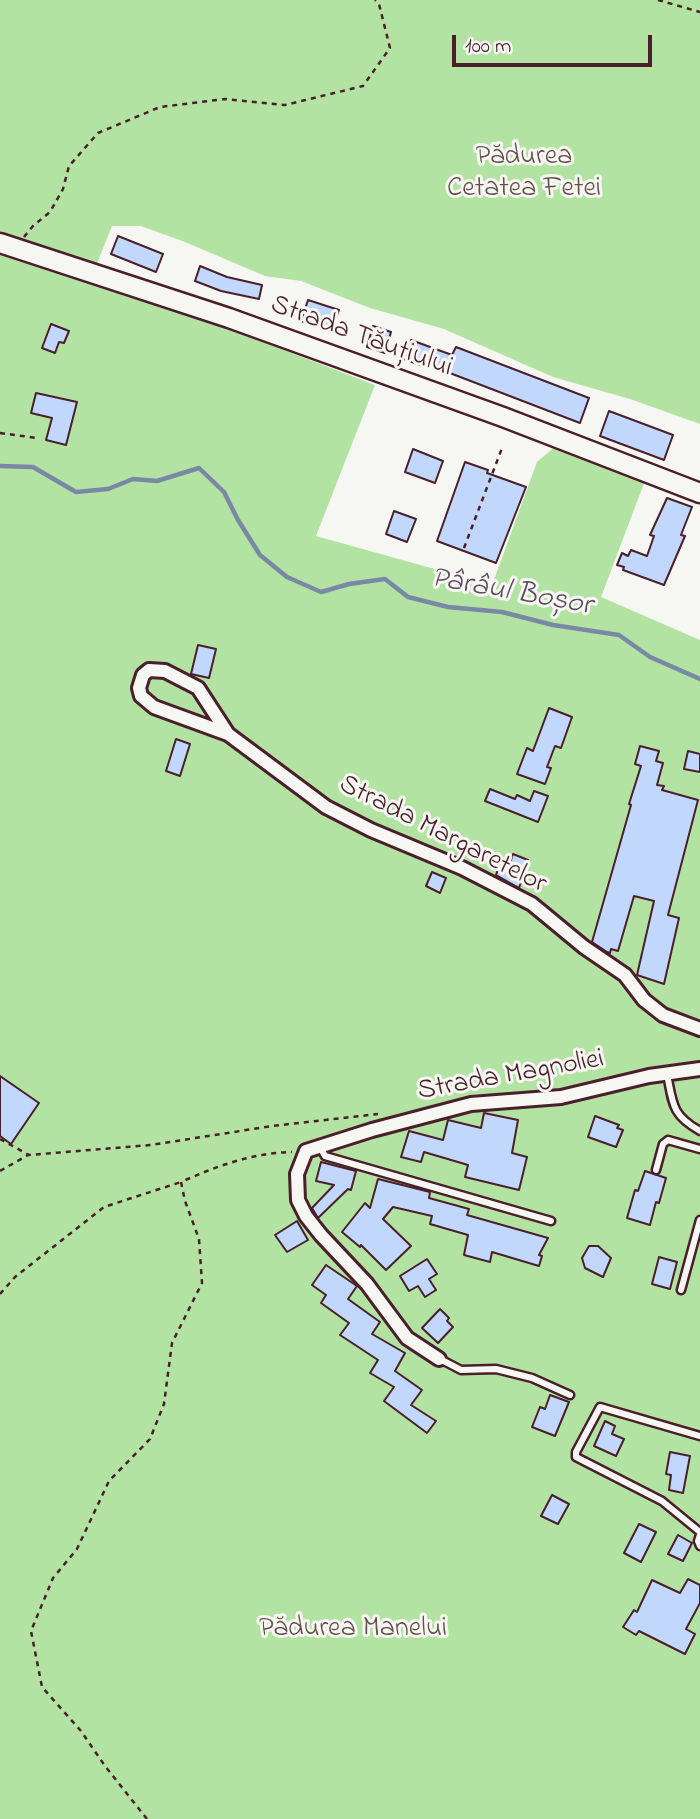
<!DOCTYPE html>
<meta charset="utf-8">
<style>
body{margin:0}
#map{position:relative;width:700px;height:1819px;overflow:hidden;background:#f6f6f2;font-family:"Indie Flower",sans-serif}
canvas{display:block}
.scale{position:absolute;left:452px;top:35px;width:200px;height:32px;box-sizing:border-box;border:4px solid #4a1f2b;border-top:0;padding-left:9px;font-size:21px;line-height:24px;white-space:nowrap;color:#4a1f2b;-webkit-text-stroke:5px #f6f6f2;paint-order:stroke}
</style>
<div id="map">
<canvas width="700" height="1819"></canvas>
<div class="scale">100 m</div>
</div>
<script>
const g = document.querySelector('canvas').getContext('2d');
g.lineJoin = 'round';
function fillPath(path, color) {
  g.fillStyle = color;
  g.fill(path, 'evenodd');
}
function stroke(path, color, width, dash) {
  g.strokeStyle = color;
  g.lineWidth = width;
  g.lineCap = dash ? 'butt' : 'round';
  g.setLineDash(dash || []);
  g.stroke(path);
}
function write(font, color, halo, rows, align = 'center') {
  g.font = font + ' "Indie Flower",sans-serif';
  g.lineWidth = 6;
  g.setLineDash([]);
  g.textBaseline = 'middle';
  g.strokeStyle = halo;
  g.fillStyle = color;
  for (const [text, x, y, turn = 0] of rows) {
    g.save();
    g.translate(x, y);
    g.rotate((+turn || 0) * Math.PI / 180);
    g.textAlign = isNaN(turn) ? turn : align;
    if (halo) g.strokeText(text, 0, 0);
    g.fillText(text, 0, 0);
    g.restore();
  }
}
fillPath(new Path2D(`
 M0 0H700V424L630 399 553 377 444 329 370 308 301 281 265 276 185 242 141 226H112L90 281 216 324 375 385 316 536 492 585 537 462 557 445 646 478 601 597 700 640V1819H0Z`), '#b3e3a2');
stroke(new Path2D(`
 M0 466 33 467 76 492 108 489 133 479 157 481 199 468 224 492 238 520 260 555 287 577 321 592 349 584 385 579 408 597 448 607 502 612 553 625 619 635 650 657 700 679`), '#7988a5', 4.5);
const building = new Path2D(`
 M118 236 163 254 156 272 111 254Z
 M200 266 227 277 262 285 259 299 221 291 195 281Z
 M308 300 339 310 332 330 301 321Z
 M51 324 69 331 64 343 59 342 55 353 42 348Z
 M373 326 391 332 385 353 367 347Z
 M411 340 452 355 456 347 589 398 580 423 429 365 428 368 404 359Z
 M36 393 77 402 66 445 46 440 52 418 31 413Z
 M609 411 673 435 664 460 600 436Z
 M413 449 443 461 435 483 405 472Z
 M465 462 488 470 487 473 526 487 496 563 437 541Z
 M667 498 692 507 681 535 685 536 664 585 623 570 624 567 617 565 622 553 628 556 631 550 647 556 654 536 650 535Z
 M394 511 416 519 407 542 386 534Z
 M198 645 216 649 209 678 191 674Z
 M549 708 572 717 561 748 555 746 547 767 551 768 545 784 517 774 527 748 533 751Z
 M176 739 190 744 180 776 166 771Z
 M640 746 659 751 656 761 663 763 657 785 664 786 662 790 698 800 668 915 679 918 664 984 637 975 654 901 634 896 618 951 611 949 610 953 607 952 592 942 631 805 629 804 641 766 635 764Z
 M688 751 700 754V772L684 769Z
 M490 789 515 799 517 795 530 801 534 791 548 796 538 822 485 801Z
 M513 854 528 860 519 888 496 875 501 860 510 863Z
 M432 872 446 878 440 893 426 886Z
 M0 1076 39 1103 11 1144 0 1136Z
 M484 1113 518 1120 512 1153 527 1157 519 1190 465 1177 468 1165 424 1152 421 1162 401 1157 409 1131 443 1140 448 1120 481 1128Z
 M595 1116 619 1125 617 1128 623 1130 616 1147 588 1137Z
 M321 1162 356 1171 351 1190 348 1189 318 1218 312 1208 334 1185 316 1181Z
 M645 1171 666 1178 659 1203 656 1202 650 1225 627 1218 635 1190 638 1191Z
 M378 1179 430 1192 429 1198 469 1209 467 1215 548 1238 539 1255 542 1256 539 1266 492 1252 490 1262 464 1255 468 1235 430 1224 432 1216 393 1207 383 1219 411 1246 386 1270 361 1245 360 1247 342 1232 365 1203 370 1208Z
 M297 1221 308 1240 287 1252 275 1235Z
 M589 1246H598L611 1258 603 1277 585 1268 582 1258Z
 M659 1257 677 1262 670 1289 652 1284Z
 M427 1259 437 1274 429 1279 436 1290 425 1297 418 1286 409 1291 400 1276Z
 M326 1265 357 1286 348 1299 380 1322 372 1334 405 1353 395 1371 422 1390 411 1405 436 1421 427 1433 384 1401 394 1387 370 1373 378 1360 340 1335 349 1323 321 1303 326 1295 312 1285Z
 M440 1309 449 1318 447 1321 453 1327 438 1343 422 1328Z
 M550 1395 569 1402 555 1436 532 1427 540 1407 545 1409Z
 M605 1421 615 1426 612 1434 624 1439 616 1456 594 1446Z
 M670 1452 690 1456 683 1493 669 1490 671 1475 666 1474Z
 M552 1495 569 1504 558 1524 541 1516Z
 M639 1524 656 1532 641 1562 624 1553Z
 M678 1535 692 1543 683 1561 668 1554Z
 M688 1579 700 1585V1603L686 1629 695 1634 685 1654 639 1631 636 1635 623 1627 634 1610 637 1612 652 1580 680 1593Z`);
fillPath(building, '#c1d7fb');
stroke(building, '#4a1f2b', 2);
const service = new Path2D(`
 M667 1074C673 1105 672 1115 700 1131
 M320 1147 325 1156 551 1221
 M656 1170 663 1144 668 1140 700 1149
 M681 1290 700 1220
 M440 1359 461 1370 496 1369 532 1378 570 1395
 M700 1436 600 1407 576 1452V1457L662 1501 700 1532
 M700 1535 698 1541 700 1546`);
const minor = new Path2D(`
 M228 734 198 688 165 671 149 670 143 675 139 688 141 696 154 707 228 734 326 807 371 830 462 868 532 904 584 947 625 975 644 1000 663 1015 700 1029
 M439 1359 407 1338 367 1284 321 1235 306 1216 298 1200 297 1174 306 1151 372 1130 471 1104 561 1097 649 1076 700 1069`);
const secondary = new Path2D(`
 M0 243 229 318 503 417 700 493`);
stroke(service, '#4a1f2b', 11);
stroke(minor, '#4a1f2b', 18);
stroke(secondary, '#4a1f2b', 23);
stroke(new Path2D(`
 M658 0 700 12
 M24 237 33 226 50 212 63 189 69 166 98 133 160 107 225 99 285 105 363 86 390 48 379 4 375 0
 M0 433 37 438
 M464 548 502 448
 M0 1139 29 1155 151 1145 272 1126 378 1114
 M0 1171 28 1155
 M0 1294 15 1277 104 1207 181 1182
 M147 1819 105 1766 81 1731 42 1687 31 1631 53 1578 77 1549 109 1481 150 1439 164 1404 172 1343 202 1283 199 1239 185 1201 181 1182C217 1166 252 1153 292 1152`), '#4a1f2b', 2.5, [5, 5]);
stroke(service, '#f6f6f2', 6);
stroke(minor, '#f6f6f2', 12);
stroke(secondary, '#f6f6f2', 18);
write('28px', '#645049', '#f6f6f2', [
 ["Pădurea",524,158],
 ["Cetatea Fetei",524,190],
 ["Pădurea Manelui",353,1630]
]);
write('28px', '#4a1f2b', '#f6f6f2', [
 ["Strada Tăuțiului",361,338,20],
 ["Strada Margaretelor",442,836,27],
 ["Strada Magnoliei",511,1077,-10]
]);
write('italic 30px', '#5e4b5e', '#f6f6f2', [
 ["Pârâul Boșor",511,594,10]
]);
</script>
